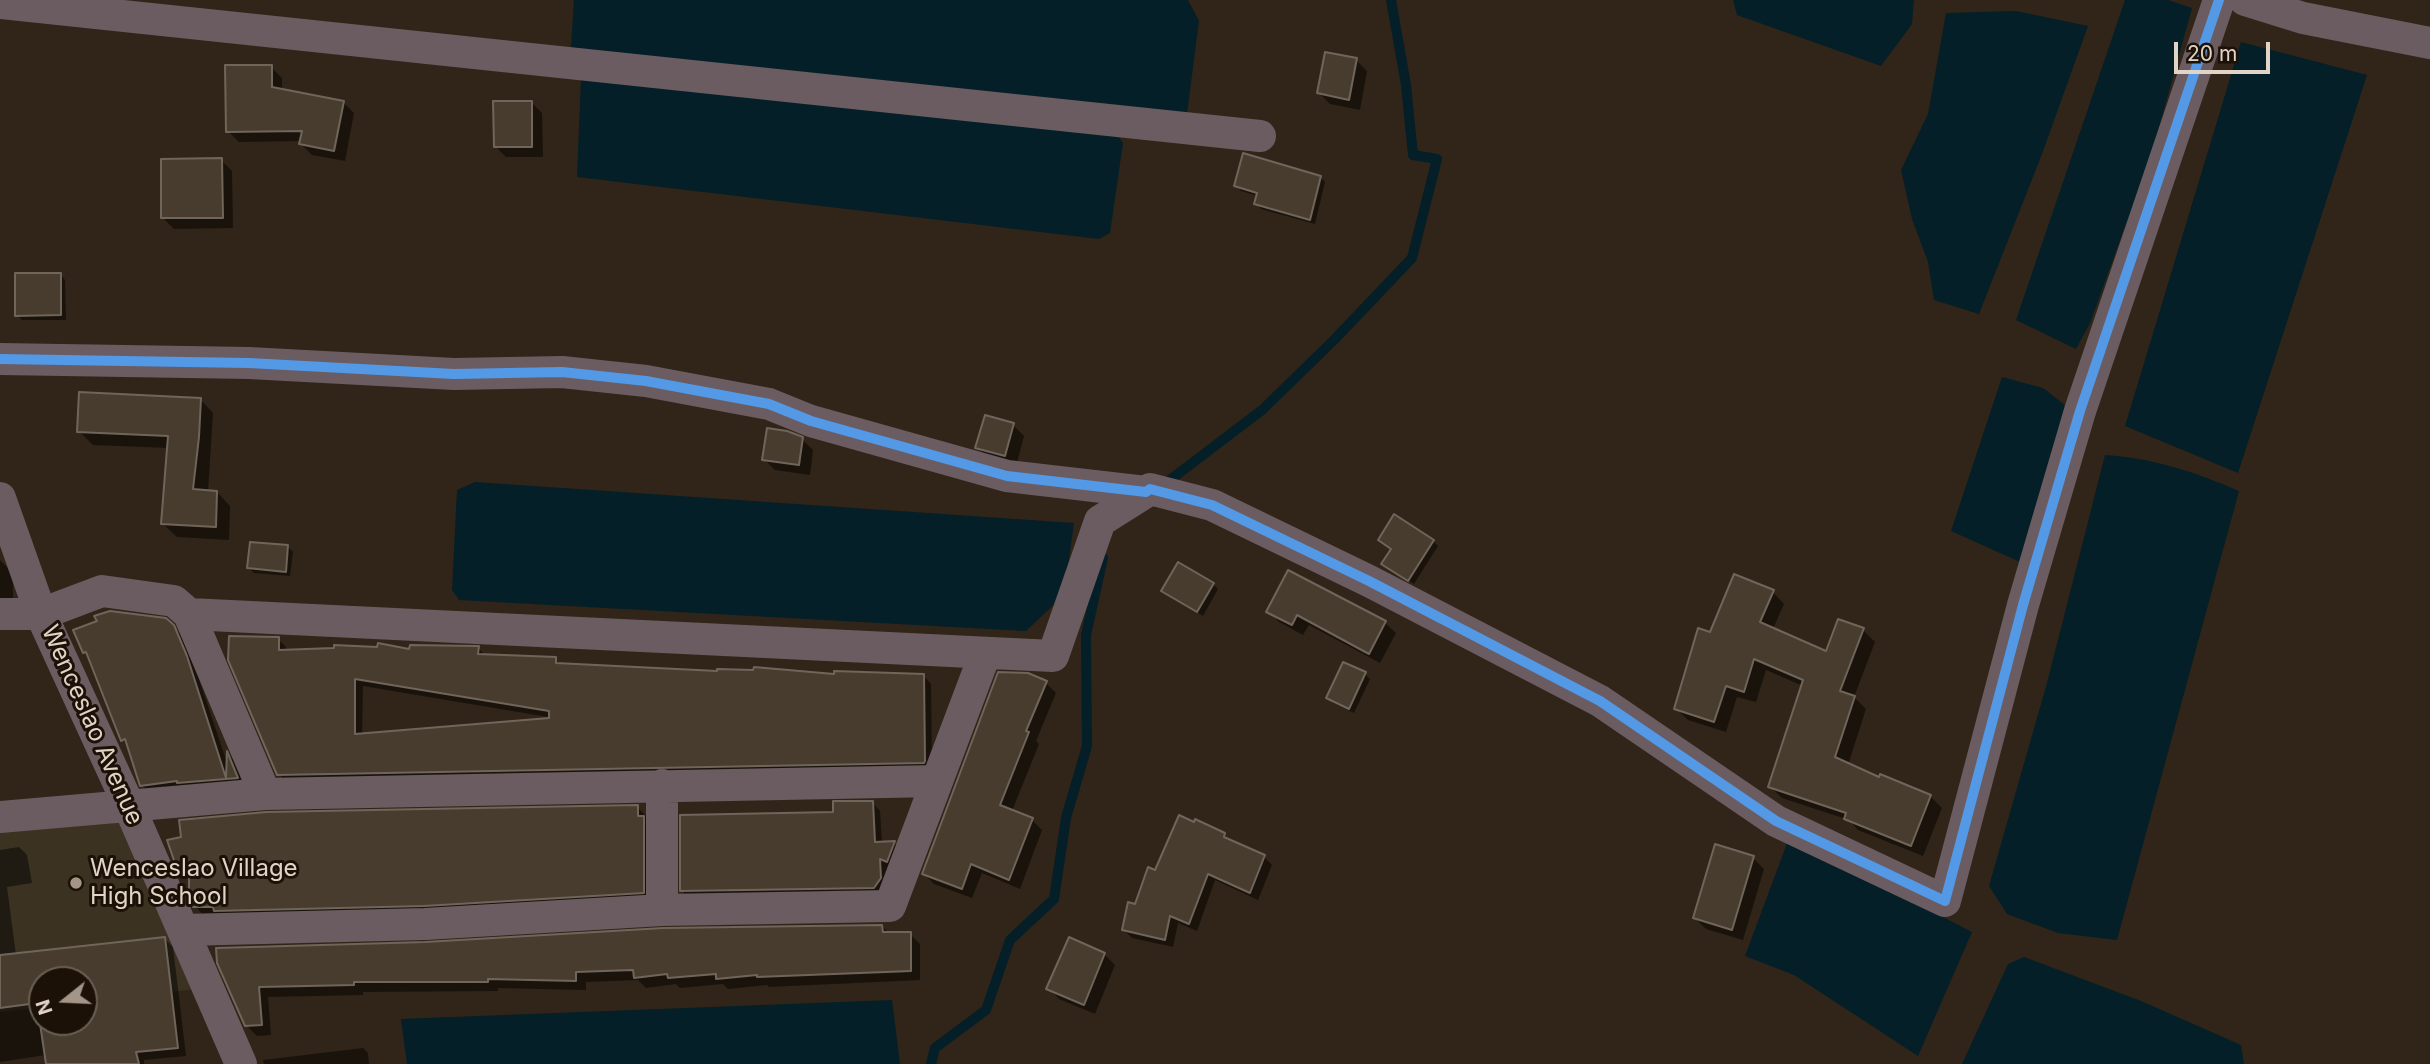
<!DOCTYPE html>
<style>
body{margin:0}
#map{position:relative;width:2430px;height:1064px;overflow:hidden;background:#302518;font-family:Inter,sans-serif}
canvas{display:block}
.north{position:absolute;left:28px;top:966px;width:70px;height:70px;box-sizing:border-box;background:#1b1107;border:2px solid #6a5f53;border-radius:50%;rotate:252deg;font-size:19px;font-weight:700;line-height:28px;text-align:center;color:#e1d3c5}
.north::after{content:'';display:block;margin:auto;width:24px;height:32px;background:#a39688;clip-path:polygon(50% 0,100% 100%,50% 72%,0 100%)}
.scale{position:absolute;left:2174px;top:42px;width:96px;height:32px;box-sizing:border-box;border:4px solid #e1d3c5;border-top:0;padding-left:9px;font-size:21px;line-height:24px;white-space:nowrap;color:#e1d3c5;-webkit-text-stroke:5px #1b1107;paint-order:stroke}
</style>
<div id="map">
<canvas width="2430" height="1064"></canvas>
<div class="north">N</div>
<div class="scale">20 m</div>
</div>
<script>
const g = document.querySelector('canvas').getContext('2d');
g.lineJoin = 'round';
function fillPath(path, color) {
  g.fillStyle = color;
  g.fill(path, 'evenodd');
}
function stroke(path, color, width, dash) {
  g.strokeStyle = color;
  g.lineWidth = width;
  g.lineCap = dash ? 'butt' : 'round';
  g.setLineDash(dash || []);
  g.stroke(path);
}
function write(font, color, halo, rows, align = 'center') {
  g.font = font + ' Inter,sans-serif';
  g.lineWidth = 6;
  g.setLineDash([]);
  g.textBaseline = 'middle';
  g.strokeStyle = halo;
  g.fillStyle = color;
  for (const [text, x, y, turn = 0] of rows) {
    g.save();
    g.translate(x, y);
    g.rotate((+turn || 0) * Math.PI / 180);
    g.textAlign = isNaN(turn) ? turn : align;
    if (halo) g.strokeText(text, 0, 0);
    g.fillText(text, 0, 0);
    g.restore();
  }
}
fillPath(new Path2D(`
 M124 813 196 989 84 1002V980H42V1007L0 1012V828Z`), '#3b3222');
fillPath(new Path2D(`
 M574 0H1188L1199 21 1187 114 581 60 571 47Z
 M1733 0H1914L1912 24 1881 66 1737 15Z
 M2125 0H2168L2192 8 2153 149 2090 323 2076 349 2016 320Z
 M2016 11 2088 26 2042 154 1979 314 1934 300 1928 262 1912 219 1901 170 1928 114 1946 13Z
 M2241 42 2367 75 2238 473 2125 426Z
 M581 78 1115 131 1123 143 1110 233 1099 239 577 177Z
 M2002 377 2043 388 2065 405 2020 562 1951 531Z
 M2105 455C2153 458 2195 472 2239 491L2117 940 2058 933 2007 914 1989 886 2047 683Z
 M475 482 1074 523 1064 595 1026 631 459 600 452 590 457 490Z
 M1789 838 1972 932 1918 1056 1794 975 1745 956Z
 M2024 957 2141 1001 2241 1045 2244 1064H1962L2008 964Z
 M892 1000 900 1064H407L401 1019Z`), '#041f27');
fillPath(new Path2D(`
 M1356 60 1367 71 1360 110 1330 104 1319 93Z
 M271 67 282 78V91L343 102 354 113 345 161 312 155 301 144 302 141 239 142 228 131Z
 M531 102 542 113 543 157H506L495 146Z
 M221 160 232 171 233 228 174 229 163 218Z
 M1320 177 1325 182 1315 224 1261 209 1256 203 1258 196 1241 191 1236 186Z
 M60 274 65 280 66 320H22L17 315Z
 M200 399 213 413 208 492H217L230 506 229 540 177 537 163 524 169 448 93 445 79 431Z
 M1013 425 1024 436 1016 466 988 458 977 447Z
 M802 439 813 450 810 475 775 470 764 459Z
 M1433 541 1438 546 1414 584 1384 564Z
 M288 547 293 552 290 576 254 573 249 568Z
 M0 560 11 571 13 576V605H0Z
 M1289 572 1385 623 1396 633 1380 663 1309 625 1303 635 1279 622 1269 611Z
 M1213 584 1218 589 1203 616 1163 591Z
 M1773 592 1784 604 1773 629 1827 653 1863 630 1875 642 1854 697 1866 709 1848 765 1930 796 1942 808 1923 856 1858 830 1849 820 1782 798 1770 787 1803 686 1766 670 1756 702 1737 697 1726 732 1688 720 1676 709 1711 634Z
 M173 626 183 636 195 667 228 766 229 755 236 762 246 787 151 795 142 785 129 746 123 740 91 659 84 652Z
 M278 639 286 647V651L478 648 486 656 555 659 561 665 719 673 923 675 931 684 932 770 287 783 279 774ZM363 686 554 718 362 735Z
 M1365 674 1370 679 1354 713 1333 703 1328 698Z
 M1046 683 1056 693 1036 741 1039 744 1012 811 1032 820 1042 830 1020 889 982 873 972 898 934 884 924 874Z
 M872 802 880 811 882 843H894L902 851 895 869 888 866V886L883 895 690 899 682 891Z
 M637 807 646 816 652 901 204 916 195 906 190 880 179 872 170 842Z
 M1224 834 1233 843 1264 857 1272 865 1258 900 1215 880 1197 931 1178 923 1173 947 1132 938 1124 930 1156 872Z
 M19 847 27 855 32 883 7 887 16 955 165 939 173 947 186 1056 144 1060V1064H47L46 1055 0 1062V850ZM42 980H84V1022H42Z
 M1753 858 1764 869 1743 940 1706 929 1695 918Z
 M882 926 889 933 910 934 920 944V980L769 987 767 985 728 989 723 984 680 988 676 984 646 988 638 980 586 982V990L498 988V991L363 992V995L268 997 271 1035 257 1036 246 1025 219 962Z
 M1104 954 1115 965 1095 1014 1059 999 1049 988Z
 M363 1048 368 1053 369 1064H264L263 1060Z`), '#0007');
stroke(new Path2D(`
 M1162 486 1262 410 1334 340 1412 258 1437 159 1413 155 1406 85 1391 0
 M931 1064 935 1048 986 1010 1010 940 1054 899 1066 818 1087 746 1086 635 1103 558`), '#041f27', 10);
const building = new Path2D(`
 M1325 52 1357 58 1349 100 1317 93Z
 M225 65H272V87L344 101 334 151 299 144 302 131 226 132Z
 M493 101H532V147H494Z
 M1243 153 1321 176 1310 220 1254 204 1257 193 1234 186Z
 M222 158 223 218H161V159Z
 M15 273H61V315L15 316Z
 M79 392 201 398 199 437 193 489 217 491 216 527 161 524 168 436 77 432Z
 M985 415 1014 423 1005 456 975 448Z
 M767 428 787 431 803 437 799 465 762 460Z
 M1394 514 1434 540 1408 581 1381 564 1391 549 1378 540Z
 M250 542 288 545 286 572 247 568Z
 M1178 562 1214 583 1197 612 1161 591Z
 M1288 570 1386 621 1369 654 1297 615 1292 625 1266 612Z
 M1734 574 1774 590 1760 622 1826 651 1838 619 1864 628 1840 691 1855 696 1835 757 1879 777 1880 774 1931 795 1911 846 1844 819 1846 813 1768 787 1803 680 1754 659 1744 692 1726 686 1714 722 1674 709 1698 628 1710 632Z
 M110 611 166 618 174 625 187 656 226 778 227 751 238 778 177 783V781L140 786 125 739 121 741 86 652 83 653 73 630 97 621 94 616Z
 M229 636 279 637V650L334 648V645L377 647 378 643 409 649 410 645 476 646H479L478 654 556 657V663L717 671V669L753 670 754 667 834 674V671L924 674 925 761 924 763 277 775 228 660ZM355 679 549 711V718L355 734Z
 M1343 662 1366 672 1349 709 1326 698Z
 M998 672 1028 673 1047 681 1026 731 1029 732 1000 805 1033 818 1009 880 971 864 962 889 922 874Z
 M833 801H873L875 842 895 841 887 862 880 859 881 878 874 888 680 891V815L833 812Z
 M638 805V816H644V893L424 906 214 911 213 907H193L189 898V870L178 872 167 840 181 837 179 820 266 812Z
 M1179 815 1194 822 1195 819 1225 833 1224 837 1265 855 1250 893 1208 874 1189 924 1170 916 1165 940 1122 930 1128 902 1135 904 1148 867 1155 870Z
 M1715 844 1754 856 1732 930 1693 918Z
 M882 925 883 932H911V971L757 977V975L716 979V974L668 978 667 974 634 978 633 970 576 972V981L488 979V982H354V985L259 987 262 1025 245 1026 217 963 216 948 425 942 663 928Z
 M165 937 178 1048 136 1052 139 1064H46L37 1003 0 1008V955ZM42 980H84V1022H42Z
 M1069 937 1105 953 1084 1005 1046 989Z`);
fillPath(building, '#483c2f');
stroke(building, '#6f655a', 2);
stroke(new Path2D(`
 M2245 0 2303 18 2430 43
 M0 3 1260 136
 M0 359 249 363 454 374 562 372 646 381 769 404 811 421 1007 476 1146 492 1150 489 1212 505 1369 581 1600 701 1776 821 1945 901 2023 605 2080 411 2219 0
 M0 498 41 614 129 806 241 1064
 M0 614H41L102 591 174 601 189 614 1053 656 1100 521 1146 492
 M189 614 265 794
 M662 785V910
 M0 817 265 794 937 781
 M183 930 425 924 662 910 890 906 985 654`), '#6a5c61', 32);
stroke(new Path2D(`
 M0 359 249 363 454 374 562 372 646 381 769 404 811 421 1007 476 1146 492 1150 489 1212 505 1369 581 1600 701 1776 821 1945 901 2023 605 2080 411 2219 0`), '#5399e6', 10);
for (const [x, y, r, color] of [
 [76,883,7,"#a39688"]
]) {
  const dot = new Path2D();
  dot.arc(x, y, r, 0, 2 * Math.PI);
  g.fillStyle = color;
  g.fill(dot);
  stroke(dot, '#1b1107', 2.5);
}
write('24px', '#e1d3c5', '#1b1107', [
 ["Wenceslao Avenue",92,725,66]
]);
write('24px', '#e1d3c5', '#1b1107', [
 ["Wenceslao Village",90,869],
 ["High School",90,897]
], 'left');
</script>
